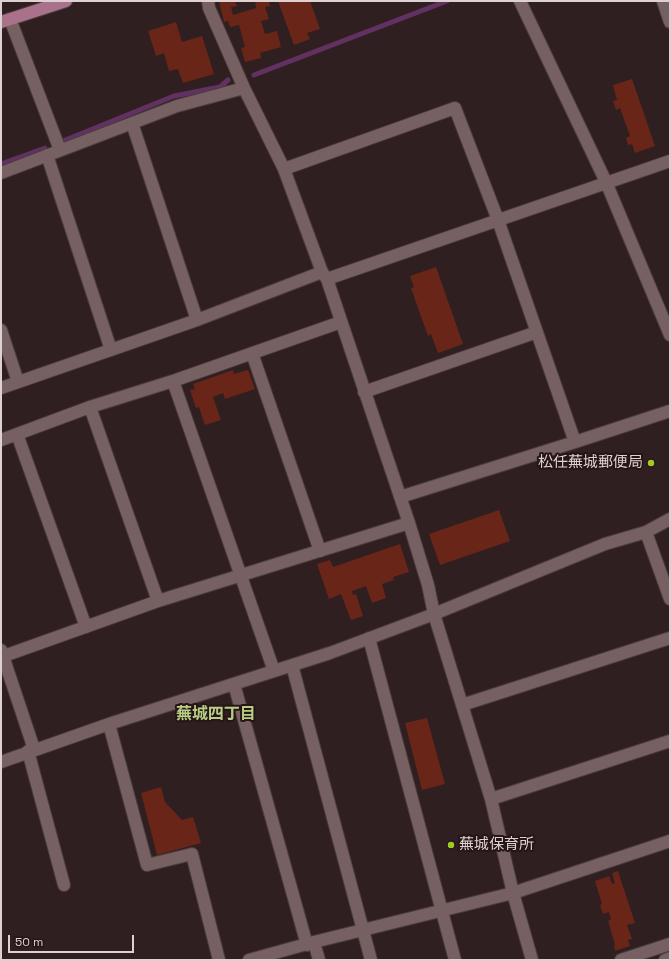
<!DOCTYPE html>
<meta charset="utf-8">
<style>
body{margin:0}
#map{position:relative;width:671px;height:961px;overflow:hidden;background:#301f21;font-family:"Space Grotesk",sans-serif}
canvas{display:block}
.frame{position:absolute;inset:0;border:2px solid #ddd1d2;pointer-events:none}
.scale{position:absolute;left:8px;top:935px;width:126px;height:18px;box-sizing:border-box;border:2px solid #ddd1d2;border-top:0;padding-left:5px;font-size:12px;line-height:14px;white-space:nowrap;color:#ddd1d2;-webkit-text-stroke:3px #261517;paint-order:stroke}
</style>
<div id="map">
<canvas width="671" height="961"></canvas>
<div class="frame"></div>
<div class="scale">50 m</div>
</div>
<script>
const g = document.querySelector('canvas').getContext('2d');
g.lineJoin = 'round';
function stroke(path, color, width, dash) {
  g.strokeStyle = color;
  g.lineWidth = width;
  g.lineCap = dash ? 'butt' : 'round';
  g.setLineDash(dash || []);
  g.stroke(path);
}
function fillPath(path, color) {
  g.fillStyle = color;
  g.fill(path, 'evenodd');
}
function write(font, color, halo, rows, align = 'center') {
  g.font = font + ' "Space Grotesk","Noto Sans JP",sans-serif';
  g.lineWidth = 4;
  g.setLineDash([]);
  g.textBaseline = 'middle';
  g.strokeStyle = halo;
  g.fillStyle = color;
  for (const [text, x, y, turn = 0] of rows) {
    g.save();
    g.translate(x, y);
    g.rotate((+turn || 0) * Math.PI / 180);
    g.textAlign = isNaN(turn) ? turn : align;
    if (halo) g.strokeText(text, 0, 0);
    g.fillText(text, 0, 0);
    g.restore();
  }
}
stroke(new Path2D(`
 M254 75 447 1
 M63 141 174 96 220 87 228 80
 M1 164 45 148`), '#613162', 5);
fillPath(new Path2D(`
 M219 1H235L237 6 231 7 233 15 256 8 255 1H269L270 6 265 7 269 19 261 21 265 34 277 31 281 47 260 53 261 58 245 62 241 48 245 47 239 25 230 27 228 21 224 22Z
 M278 1H310L320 29 307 33 310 39 294 45Z
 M176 22 182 42 202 36 214 74 183 83 178 69 169 71 164 53 156 56 148 31Z
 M632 79 655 146 635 153 632 144 628 145 626 138 630 136 620 108 616 110 613 101 617 100 613 85Z
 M436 267 463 344 438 353 431 334 428 336 411 288 414 287 410 276Z
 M233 370 234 374 248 370 255 389 225 399 223 393 213 397 221 420 205 425 199 407 196 408 190 390 195 389 193 384Z
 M499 510 510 541 440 565 429 534Z
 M400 544 409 572 393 577 394 580 382 584 386 598 372 603 366 586 352 591 353 595 356 594 363 616 351 620 341 594 329 599 317 564 330 560 333 567Z
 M427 718 445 784 422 790 405 723Z
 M161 787 165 802 182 820 193 817 201 843 157 855 141 793Z
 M618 871 635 923 627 925 632 939 628 940 630 946 615 951 614 945H615L608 921 611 919 609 912 603 914 600 905 602 904 595 881 609 876 612 884 615 883 612 873Z`), '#682518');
const minor = new Path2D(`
 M208 1 209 8 244 88 284 169 322 272 327 279 409 523 428 585 434 614 491 799 513 893 532 960
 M520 1 606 182 670 335
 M663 1 670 22
 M10 19 60 150
 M132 123 197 320
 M47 155 111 350
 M284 169 455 108 498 220 575 442 400 497
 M1 173 177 106 244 88
 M327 279 670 161
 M1 330 18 382
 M252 353 320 551
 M173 381 274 671
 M1 388 197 320 322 272
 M364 392 537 332
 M90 407 158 601
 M17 434 86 627
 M1 440 90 407 173 381 341 322
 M575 442 670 411
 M646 532 670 599
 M369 638 455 960
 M1 650 34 749
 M1 657 158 601 409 523
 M292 665 371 960
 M234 684 307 945
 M462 705 670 638
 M109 724 147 865 192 854 219 960
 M28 751 64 885
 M1 762 109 724 330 653 434 614 605 544 646 532 670 519
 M491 799 670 741
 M314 942 319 960
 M249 960 314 942 513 893 670 841
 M621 960 670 944
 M665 960 670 958`);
const major = new Path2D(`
 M1 22 66 1`);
stroke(minor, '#4b3c3e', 14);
stroke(major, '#4b3c3e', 14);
stroke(minor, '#766062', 12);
stroke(major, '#aa718a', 12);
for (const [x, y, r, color] of [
 [651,463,4,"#a3c926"],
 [451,845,4,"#a3c926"]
]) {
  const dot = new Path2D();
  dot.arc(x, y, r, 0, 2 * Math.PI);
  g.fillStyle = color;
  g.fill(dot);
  stroke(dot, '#261517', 1.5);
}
write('15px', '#ddd1d2', '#261517', [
 ["松任蕪城郵便局",643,463],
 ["蕪城保育所",459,845,"left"]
], 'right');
write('bold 16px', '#b7ce84', '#261517', [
 ["蕪城四丁目",216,715]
]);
</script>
